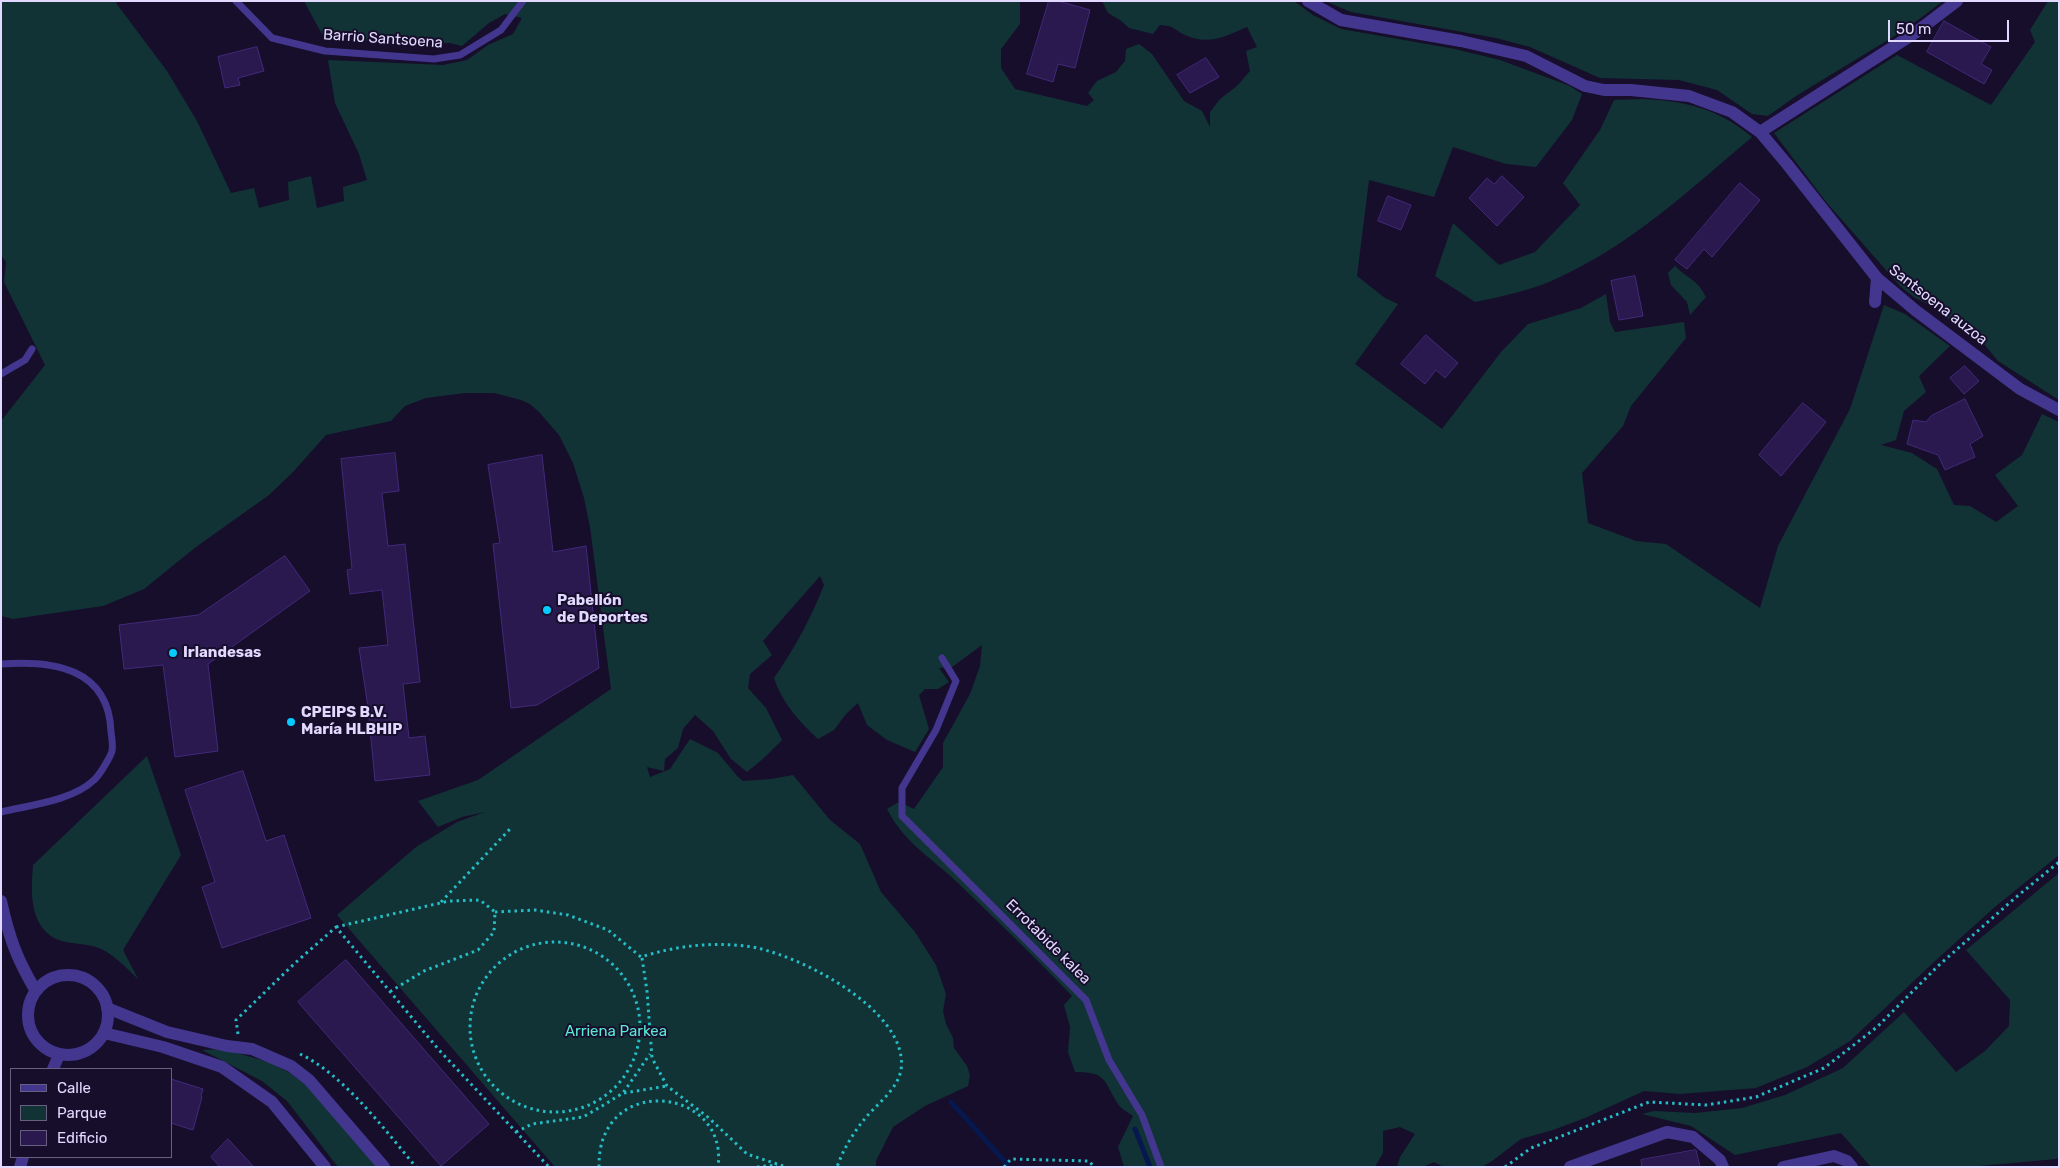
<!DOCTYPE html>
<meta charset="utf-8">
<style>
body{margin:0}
#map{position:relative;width:2060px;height:1168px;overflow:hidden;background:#170e2b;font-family:Rubik,sans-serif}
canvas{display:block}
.frame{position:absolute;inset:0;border:2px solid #e1d9ff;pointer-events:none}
.legend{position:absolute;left:10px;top:1068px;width:162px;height:90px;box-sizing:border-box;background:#170e2b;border:1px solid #685f80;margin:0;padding:6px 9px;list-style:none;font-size:15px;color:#e1d9ff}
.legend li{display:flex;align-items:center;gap:10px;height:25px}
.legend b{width:25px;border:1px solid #685f80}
.scale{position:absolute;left:1888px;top:20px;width:121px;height:22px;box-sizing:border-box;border:2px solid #e1d9ff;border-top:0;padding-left:6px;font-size:15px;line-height:18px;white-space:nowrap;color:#e1d9ff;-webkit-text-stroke:4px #170e2b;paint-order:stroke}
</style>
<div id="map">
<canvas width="2060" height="1168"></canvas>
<div class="frame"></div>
<ul class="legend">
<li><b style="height:6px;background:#43368e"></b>Calle</li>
<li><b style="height:14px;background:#113336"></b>Parque</li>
<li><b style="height:14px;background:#29194e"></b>Edificio</li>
</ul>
<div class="scale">50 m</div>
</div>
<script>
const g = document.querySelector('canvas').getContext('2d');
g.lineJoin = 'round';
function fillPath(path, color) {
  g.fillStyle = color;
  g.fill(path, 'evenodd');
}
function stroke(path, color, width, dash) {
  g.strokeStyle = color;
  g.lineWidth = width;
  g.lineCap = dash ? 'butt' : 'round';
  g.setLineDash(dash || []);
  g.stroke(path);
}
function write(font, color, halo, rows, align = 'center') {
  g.font = font + ' Rubik,sans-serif';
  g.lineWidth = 4;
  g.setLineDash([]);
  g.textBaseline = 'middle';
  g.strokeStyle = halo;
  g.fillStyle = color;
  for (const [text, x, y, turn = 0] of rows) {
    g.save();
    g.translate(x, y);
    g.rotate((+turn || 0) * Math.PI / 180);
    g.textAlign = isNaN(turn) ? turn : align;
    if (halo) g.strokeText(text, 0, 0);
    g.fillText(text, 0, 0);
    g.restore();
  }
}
fillPath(new Path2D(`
 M1 1H118L116 3 167 71 197 121 231 193 254 188 259 208 289 200 288 182 311 176 317 208 344 201 343 187 367 180 359 154 335 103 328 60 443 65 467 60 488 45 513 34 522 18 505 14 489 23 462 46 450 43 417 44 324 38 304 1H1020V24L1001 49V68L1015 89 1087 106 1094 100 1088 93 1097 81 1116 72 1125 61 1126 49 1139 44 1152 54 1184 101 1202 111 1210 127V112L1220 99 1237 86 1250 71 1246 51 1257 47 1247 27C1226 36 1209 46 1185 35 1173 29 1175 26 1160 25L1153 34 1129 28 1120 20 1108 13 1102 1H1294L1313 15 1341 29 1455 49 1500 60 1570 86 1582 94 1572 120 1536 167 1506 164 1453 147 1434 197 1369 180 1357 276 1385 298 1398 304 1355 364 1442 429 1501 352 1528 324 1581 308 1606 294 1610 322 1615 332 1684 322 1686 338 1631 406 1623 426 1582 473 1588 523 1636 541 1666 544 1760 608 1778 546 1850 409 1884 305 1905 314 1950 346 1919 376 1926 392 1904 411 1896 440 1881 445 1912 453 1937 469 1954 505 1970 506 1996 522 2018 506 1995 475 2022 455 2042 414 2059 422V855L1996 906 1935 961 1850 1041 1807 1067 1756 1088 1680 1094 1644 1091 1585 1118 1553 1130 1521 1139 1492 1161 1482 1167H1444L1434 1162 1423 1167H1397L1400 1157 1415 1134 1400 1127 1383 1131V1153L1375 1167H1124L1118 1147 1133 1116C1128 1112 1121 1109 1118 1104 1103 1080 1107 1072 1075 1072L1068 1052 1070 1027 1064 1005 1072 996C1035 957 996 920 958 883 931 857 905 844 887 809L899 802 914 809 943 767V743L970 694 980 666 982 645 952 667 939 668 949 682 938 689H925L919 695 929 729 915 752 887 740 867 725 858 703 846 714 834 730 818 739C799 721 782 703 774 678 795 648 811 618 824 585L820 576 763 641 772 655 750 674 748 688 766 708 782 740 764 758 747 772 731 759 713 731 695 715 683 729 678 748 665 759 664 771 647 767 650 777 670 769 690 739 718 753 738 777 743 781 771 779 793 775 830 820 860 844 881 892 915 932 936 965 946 994 943 1011 946 1024 953 1038 954 1048 967 1066 970 1075 968 1086 925 1106 893 1127 876 1161V1167H555L337 915 416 847 457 822 485 812 462 817 438 827 418 801 478 780 611 689 590 527 584 498 573 463 559 435 539 412 530 404 521 400 494 393H465L426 398 405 406 391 421 326 435 294 471 269 495 196 547 144 589 103 606 13 619 1 616V421L45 365 4 282 6 262 1 255Z
 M1325 1H1943L1906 29 1796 96 1768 116 1752 114 1717 90 1679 80 1600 78 1530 47 1496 38 1351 12Z
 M2048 1H2059V400L1998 361 1984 344 1973 339 1932 306 1915 298 1900 286 1827 203 1774 133 1897 55 1991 105 2035 42 2030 30Z
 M1643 99C1686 101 1719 109 1752 137 1693 187 1633 243 1562 276 1534 290 1504 296 1475 302L1435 276 1453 223 1499 265 1535 252 1580 205 1563 183 1600 130 1614 100Z
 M1675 266C1689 280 1696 278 1706 297L1690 315 1687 302 1671 285 1668 273Z
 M147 756 181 855 123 950 138 979C126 968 112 952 96 947 83 943 66 944 54 938 29 923 31 891 33 865Z
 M2059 873V1157L2056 1159 1969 1167H1871L1841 1133 1735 1155 1691 1126 1642 1114 1654 1111 1695 1113 1742 1108 1785 1095 1843 1068 1904 1012 1956 1072 1985 1051 2009 1026 2010 1000 1966 950Z
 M222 1049 269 1062 290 1073 313 1090 378 1167H338L287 1101 262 1081 202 1050Z`), '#113336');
stroke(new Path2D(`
 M951 1102 1007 1164
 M1135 1129 1150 1167`), '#06184d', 5);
const building = new Path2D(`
 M1049 1H1058L1090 10 1075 68 1058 64 1053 82 1027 74Z
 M1944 21 1991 47 1981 64 1992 70 1984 84 1927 52Z
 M257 47 264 71 238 78 240 85 225 88 218 57Z
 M1206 58 1219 77 1190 93 1177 75Z
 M1502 176 1524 197 1497 226 1469 198 1487 178 1494 184Z
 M1740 183 1760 200 1712 257 1704 249 1687 269 1675 260Z
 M1388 196 1411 205 1401 230 1378 221Z
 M1635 276 1643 316 1619 320 1611 281Z
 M1426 335 1458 363 1445 378 1436 370 1425 384 1401 364Z
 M1965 366 1979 381 1964 394 1950 378Z
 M1965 399 1983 436 1970 444 1975 457 1945 470 1938 455 1907 444 1913 420 1926 422 1931 416Z
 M1803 403 1826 422 1781 476 1759 455Z
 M395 453 399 491 382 493 388 546 405 544 409 582 420 682 403 684 409 738 425 736 430 775 375 781 368 707 359 648 388 645 382 590 350 594 347 570 352 569 341 459Z
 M542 455 553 552 586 546 599 668 537 705 511 708 493 544 500 543 488 465Z
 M285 556 310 591 208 664 218 751 175 757 163 665 124 669 119 625 198 615Z
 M243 771 266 841 284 835 311 918 222 948 202 887 215 882 185 790Z
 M346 960 489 1124 441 1166 298 1002Z
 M171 1079 203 1089 201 1096 202 1097 193 1130 171 1123Z
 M228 1139 254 1167H220L211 1157Z
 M1696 1150 1700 1167H1642L1641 1160Z`);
fillPath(building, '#29194e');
stroke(building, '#43297c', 1);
stroke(new Path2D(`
 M441 902 510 829
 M495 912 535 910 568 915 608 930 641 957C676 946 709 942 746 946 795 952 910 1010 901 1070 897 1091 875 1105 863 1121 852 1135 843 1150 837 1167
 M336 927 449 901 480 900 495 912 494 932 478 950 424 971 391 991
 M470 1027a85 85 0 1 1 170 0a85 85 0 1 1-170 0Z
 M642 958 647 991 652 1058 667 1086 709 1118 747 1154 786 1167
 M238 1034 236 1020 294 964 336 927 439 1050 549 1167
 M300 1054C343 1074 385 1130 416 1167
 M624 1093 667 1086
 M516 1132 532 1124 583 1117 602 1106 623 1093 650 1054
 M599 1167C597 1072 729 1086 718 1167
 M757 1167 777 1165
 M1004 1167 1011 1159 1089 1161 1094 1167
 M1505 1167 1531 1148 1649 1102 1706 1105 1756 1097 1824 1068 1877 1027 1938 966 2015 898 2059 862`), '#25bec6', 3, [2.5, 4]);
stroke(new Path2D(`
 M236 1 272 38 325 51 434 59 460 55 501 30 523 1
 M1 374 25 360 32 349
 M942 658 956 681 936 730 902 788V816L1086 1000 1109 1060 1142 1115 1161 1167
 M1 664C53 660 109 668 111 732 112 738 113 745 112 751 111 756 99 776 94 780 72 801 30 805 1 812`), '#43368e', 7);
stroke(new Path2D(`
 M1308 1 1341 20 1461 41 1526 56 1585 86 1604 90H1631L1689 96 1732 112 1760 132 1787 164 1877 278 1915 310 2020 389 2059 410
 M1760 132 1915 33 1957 1
 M1875 302 1877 278
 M1 901C9 937 17 960 36 991
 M28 1015a40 40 0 1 1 80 0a40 40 0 1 1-80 0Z
 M107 1008 167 1032 227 1046 252 1049 291 1066 309 1080 384 1167
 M104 1033 163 1047 222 1067 272 1102 325 1167
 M53 1069 59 1055
 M20 1167 23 1157
 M1570 1167 1667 1132 1693 1137 1720 1160 1723 1167
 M1783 1167 1834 1156 1847 1161 1852 1167`), '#43368e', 12);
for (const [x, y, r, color] of [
 [547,610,5,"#05caff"],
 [173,653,5,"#05caff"],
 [291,722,5,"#05caff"]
]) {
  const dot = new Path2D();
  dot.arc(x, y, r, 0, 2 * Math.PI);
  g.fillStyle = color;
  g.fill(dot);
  stroke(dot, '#170e2b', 2);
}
write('15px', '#e1d9ff', '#170e2b', [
 ["Barrio Santsoena",383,39,4],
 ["Santsoena auzoa",1938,305,38],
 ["Errotabide kalea",1048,942,45]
]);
write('bold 15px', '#e1d9ff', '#170e2b', [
 ["Pabellón",557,601],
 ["de Deportes",557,618],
 ["Irlandesas",183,653],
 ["CPEIPS B.V.",301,713],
 ["María HLBHIP",301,730]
], 'left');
write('15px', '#59ead6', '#170e2b', [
 ["Arriena Parkea",616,1032]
]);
</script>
